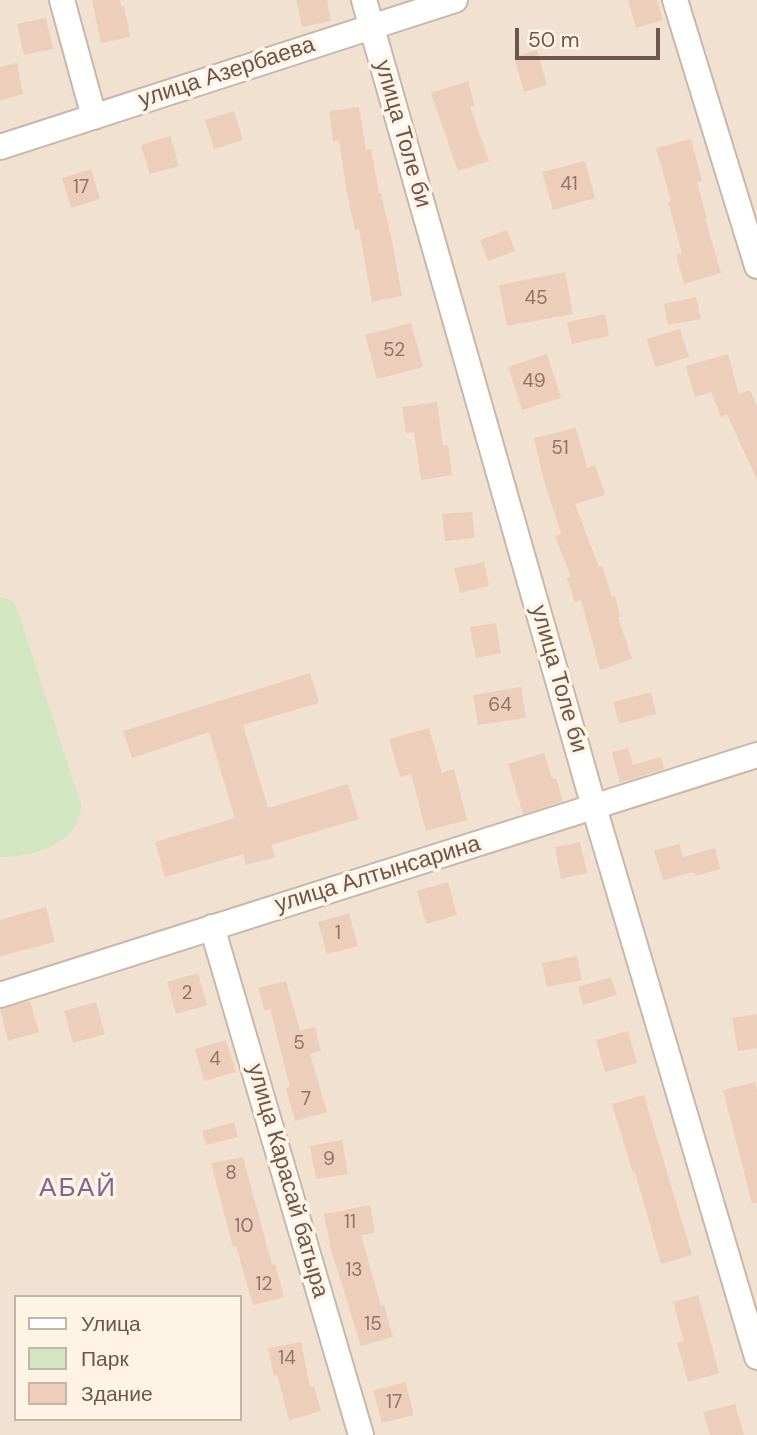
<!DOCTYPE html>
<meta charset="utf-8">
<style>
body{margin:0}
#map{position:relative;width:757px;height:1435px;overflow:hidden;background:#faf0e1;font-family:"DM Sans",sans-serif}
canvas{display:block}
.legend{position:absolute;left:14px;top:1295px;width:228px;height:126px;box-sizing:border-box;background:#fef4e6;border:2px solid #c5b5a8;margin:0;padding:9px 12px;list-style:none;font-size:21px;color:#6f564a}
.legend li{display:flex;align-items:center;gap:14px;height:35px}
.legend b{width:35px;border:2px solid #c5b5a8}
.scale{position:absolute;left:515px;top:28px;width:145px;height:32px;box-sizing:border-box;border:4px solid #6f564a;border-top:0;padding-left:9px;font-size:21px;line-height:24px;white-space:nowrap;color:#6f564a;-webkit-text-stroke:5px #fef4e6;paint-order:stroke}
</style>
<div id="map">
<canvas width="757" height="1435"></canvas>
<ul class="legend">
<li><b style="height:9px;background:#fff"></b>Улица</li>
<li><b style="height:19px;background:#d1e6c1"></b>Парк</li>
<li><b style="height:19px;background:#edceba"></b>Здание</li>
</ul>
<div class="scale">50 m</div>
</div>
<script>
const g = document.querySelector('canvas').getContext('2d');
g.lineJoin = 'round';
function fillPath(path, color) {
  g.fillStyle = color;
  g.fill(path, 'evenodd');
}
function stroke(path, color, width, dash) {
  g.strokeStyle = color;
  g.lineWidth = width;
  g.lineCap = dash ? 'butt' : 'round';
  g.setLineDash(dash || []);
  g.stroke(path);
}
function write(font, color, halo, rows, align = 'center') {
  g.font = font + ' "DM Sans",sans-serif';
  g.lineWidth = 7;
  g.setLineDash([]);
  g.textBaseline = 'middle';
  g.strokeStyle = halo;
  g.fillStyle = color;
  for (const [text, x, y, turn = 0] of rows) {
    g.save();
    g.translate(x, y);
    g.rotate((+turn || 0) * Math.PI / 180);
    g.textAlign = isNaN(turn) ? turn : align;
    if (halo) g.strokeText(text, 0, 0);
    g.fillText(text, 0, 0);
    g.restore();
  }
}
fillPath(new Path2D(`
 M0 0H757V1435H0ZM16 1297H240V1419H16Z`), '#f1e1d0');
fillPath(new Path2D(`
 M0 597 13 601 20 618 81 804C81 844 33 857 0 857Z`), '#d1e6c1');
fillPath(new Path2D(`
 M92 0H120L121 6H124L130 37 101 43Z
 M296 0H327L331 21 302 27Z
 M628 0H657L663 20 636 28Z
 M46 18 53 49 24 55 17 24Z
 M537 50 547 85 524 92 514 57Z
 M17 63 23 94 0 100V67Z
 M468 81 475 106 470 107 489 161 458 171 431 93Z
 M359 107 366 150 371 149 379 193H381L392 241 402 296 372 302 359 229 355 230 347 193 339 140 333 141 329 111Z
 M234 111 243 140 214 149 205 120Z
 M170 136 179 166 150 174 141 145Z
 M691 139 702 181 697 182 707 218 705 219 721 273 684 284 676 255 682 253 668 202 671 201 656 148Z
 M585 161 595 198 553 210 542 172Z
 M91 169 100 199 71 208 62 178Z
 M507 230 515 251 488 261 480 240Z
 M565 272 573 314 507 326 499 285Z
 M696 297 701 319 668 325 664 304Z
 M605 314 609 336 572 344 567 322Z
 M411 323 423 367 377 379 365 335Z
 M680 329 689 357 655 367 647 339Z
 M547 354 561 398 522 410 508 367Z
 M728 354 739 394 750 390 757 407V480L727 414 721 417 711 392 695 397 686 366Z
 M437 402 443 446 448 445 452 475 421 480 414 432 406 433 402 407Z
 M576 428 587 468 595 465 605 495 575 504 599 567 602 566 612 597 615 596 620 617H618L632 659 600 670 581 600 575 602 567 578 571 577 555 536 561 534 544 481 534 438Z
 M472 512 475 538 445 541 442 514Z
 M484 562 489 586 460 593 454 568Z
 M496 623 501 653 476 658 470 627Z
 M310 673 319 703 243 725 268 808 348 784 359 819 271 845 275 857 246 865 243 854 165 877 155 842 235 818 209 732 132 758 123 731Z
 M521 687 526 718 478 725 473 695Z
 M651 692 656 714 619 724 613 702Z
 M429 728 442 773 454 769 467 820 426 831 411 774 400 777 389 739Z
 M628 748 633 765 661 757 664 769 620 783 612 752Z
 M544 753 552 779 556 778 563 801 523 814 508 764Z
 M580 842 587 873 561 879 555 847Z
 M679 844 683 857 715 848 720 869 695 876 694 872 663 880 654 851Z
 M448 882 457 915 426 924 417 891Z
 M46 907 55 942 0 956V920Z
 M349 913 358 946 327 954 318 922Z
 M577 956 582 980 547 987 542 963Z
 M198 973 207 1005 176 1014 167 982Z
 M611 977 617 995 583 1005 578 987Z
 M286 981 300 1031 315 1027 321 1051 310 1054 327 1112 295 1121 286 1088 290 1087 270 1009 265 1011 258 988Z
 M30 1001 39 1032 8 1041 0 1009Z
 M96 1002 105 1034 73 1043 64 1011Z
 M757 1014V1048L738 1051 732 1018Z
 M628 1031 637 1063 605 1072 596 1040Z
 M226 1040 236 1072 204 1081 195 1049Z
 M755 1082 757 1090V1203H752L723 1090Z
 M644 1095 692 1255 661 1264 635 1172 633 1173 612 1104Z
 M234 1122 238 1137 206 1145 202 1131Z
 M342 1140 348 1174 316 1179 310 1146Z
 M243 1157 272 1265 275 1264 284 1297 253 1305 236 1246 233 1247 211 1163Z
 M370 1205 375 1233 361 1235 381 1306 384 1305 393 1337 361 1346 331 1250 324 1214Z
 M698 1295 719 1373 688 1382 677 1343 684 1341 673 1302Z
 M301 1342 310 1387 314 1386 321 1411 289 1420 277 1375 274 1376 268 1348Z
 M405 1382 414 1415 382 1423 373 1391Z
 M735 1404 744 1435H710L703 1412Z`), '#edceba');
const minor = new Path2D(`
 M62 0 94 117
 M364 0 594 807 757 1357
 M675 0 757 266
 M0 147 455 0
 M212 927 361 1435
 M0 995 757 755`);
stroke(minor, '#c9b7a9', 28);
stroke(minor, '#fff', 24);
write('19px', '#8e7466', null, [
 ["41",569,185],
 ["17",81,188],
 ["45",536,299],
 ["52",394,351],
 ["49",534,382],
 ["51",560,449],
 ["64",500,706],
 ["1",338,934],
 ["2",187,994],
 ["5",299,1044],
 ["4",215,1060],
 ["7",306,1100],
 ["9",329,1160],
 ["8",231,1174],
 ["11",350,1223],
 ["10",244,1227],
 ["13",354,1271],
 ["12",264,1285],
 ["15",373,1325],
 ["14",287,1359],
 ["17",394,1403]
]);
write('23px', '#6f564a', '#fef4e6', [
 ["улица Азербаева",227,73,-18],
 ["улица Толе би",402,134,74],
 ["улица Толе би",558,679,74],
 ["улица Алтынсарина",378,875,-17],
 ["улица Карасай батыра",287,1181,74]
]);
g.letterSpacing = '2px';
write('26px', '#826692', '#fef4e6', [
 ["АБАЙ",78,1189]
]);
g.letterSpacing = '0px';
</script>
